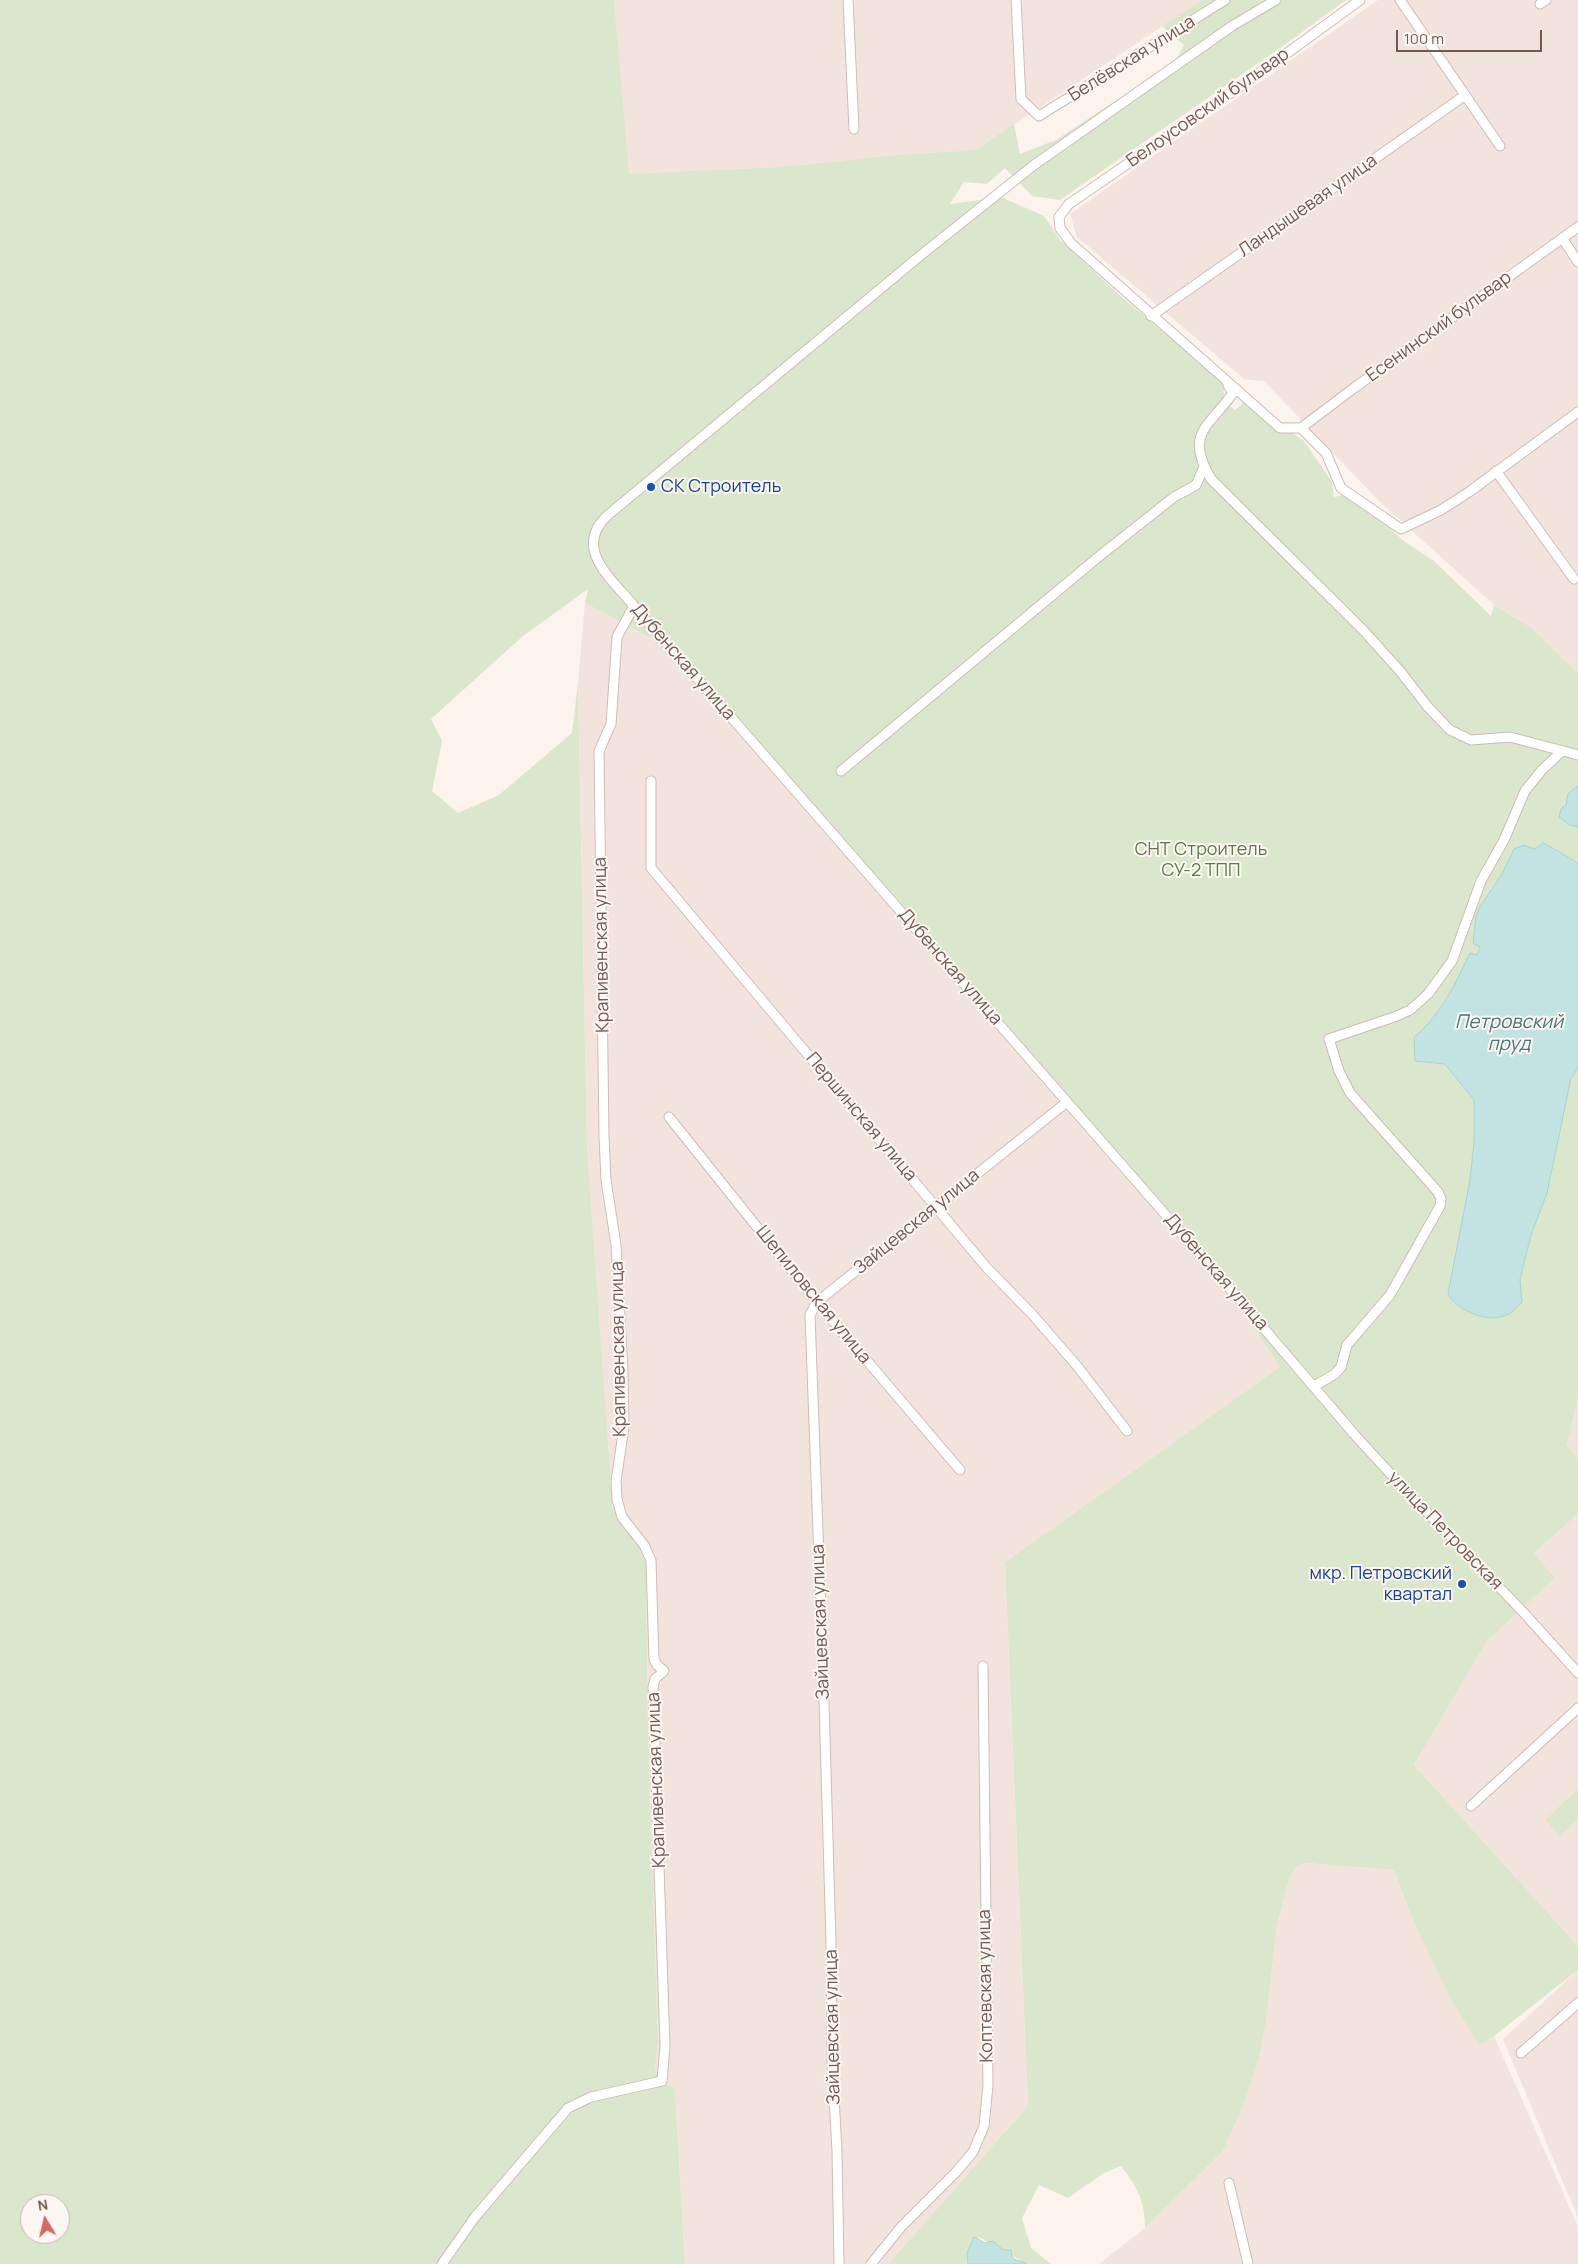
<!DOCTYPE html>
<meta charset="utf-8">
<style>
body{margin:0}
#map{position:relative;width:1578px;height:2264px;overflow:hidden;background:#fbf3ec;font-family:Manrope,sans-serif}
canvas{display:block}
.north{position:absolute;left:20px;top:2194px;width:50px;height:50px;box-sizing:border-box;background:#fdf7f3;border:1px solid #c6b7b2;border-radius:50%;rotate:351deg;font-size:14px;font-weight:700;line-height:20px;text-align:center;color:#745851}
.north::after{content:'';display:block;margin:auto;width:18px;height:22px;background:#d56861;clip-path:polygon(50% 0,100% 100%,50% 72%,0 100%)}
.scale{position:absolute;left:1396px;top:30px;width:146px;height:22px;box-sizing:border-box;border:2px solid #745851;border-top:0;padding-left:6px;font-size:15px;line-height:18px;white-space:nowrap;color:#745851;-webkit-text-stroke:4px #fdf7f3;paint-order:stroke}
</style>
<div id="map">
<canvas width="1578" height="2264"></canvas>
<div class="north">N</div>
<div class="scale">100 m</div>
</div>
<script>
const g = document.querySelector('canvas').getContext('2d');
g.lineJoin = 'round';
function fillPath(path, color) {
  g.fillStyle = color;
  g.fill(path, 'evenodd');
}
function stroke(path, color, width, dash) {
  g.strokeStyle = color;
  g.lineWidth = width;
  g.lineCap = dash ? 'butt' : 'round';
  g.setLineDash(dash || []);
  g.stroke(path);
}
function write(font, color, halo, rows, align = 'center') {
  g.font = font + ' Manrope,sans-serif';
  g.lineWidth = 4;
  g.setLineDash([]);
  g.textBaseline = 'middle';
  g.strokeStyle = halo;
  g.fillStyle = color;
  for (const [text, x, y, turn = 0] of rows) {
    g.save();
    g.translate(x, y);
    g.rotate((+turn || 0) * Math.PI / 180);
    g.textAlign = isNaN(turn) ? turn : align;
    if (halo) g.strokeText(text, 0, 0);
    g.fillText(text, 0, 0);
    g.restore();
  }
}
fillPath(new Path2D(`
 M614 0H1202L976 150 894 155 780 167 628 175Z
 M1378 0H1578V673L1532 628 1494 605 1379 501 1264 381 1244 379 1077 237 1070 214Z
 M585 603 651 638 840 846 1035 1074 1232 1295 1280 1367 1005 1562 1028 2106 888 2264H685L675 2091 667 2085 655 2070 658 2041 648 1729 646 1559 642 1548 613 1510 587 1146 578 683Z
 M1578 1397V1458L1567 1445Z
 M1578 1514V1946L1414 1765 1487 1641 1555 1578 1534 1553Z
 M1306 1863 1394 1870 1412 1918 1479 2045 1494 2036 1578 2227V2264H1099L1145 2228 1223 2151 1243 2107 1259 2059 1266 2022 1277 1925 1290 1876 1297 1866Z
 M1578 1970V2218L1503 2039Z`), '#f2e4dc');
fillPath(new Path2D(`
 M0 0H614L629 174 780 167 894 155 976 150 1014 124 1020 154 1056 140 1176 61 1184 45 1162 26 1202 0H1346L1283 46 1060 200 1032 196 1005 168 987 184 964 182 950 204 1001 197 1044 216 1061 241 1124 299 1224 383V400L1235 410 1245 401 1304 441 1332 482 1334 497 1350 493 1404 541 1434 561 1491 616 1494 605 1532 628 1578 673V1397L1567 1445 1578 1458V1514L1534 1553 1555 1578 1487 1641 1414 1765 1578 1946V1970L1494 2036 1479 2045 1452 2001 1412 1918 1394 1870 1306 1863 1297 1866 1290 1876 1277 1925 1266 2022 1259 2059 1243 2107 1223 2151 1145 2228C1145 2201 1137 2187 1121 2166L1104 2173 1068 2198 1039 2185 1022 2218 1031 2248 1051 2264H1027L979 2237 967 2254 968 2264H888L1028 2106 1005 1562 1280 1367 1232 1295 1035 1074 840 846 651 638 585 603 588 589 523 636 431 719 442 741 432 791 458 813 499 795 572 733 578 683 587 1146 613 1510 642 1548 646 1559 648 1729 658 2041 655 2069 667 2085 672 2086 675 2091 685 2264H0ZM30 2204H60V2234H30Z
 M1578 1789V1819L1560 1836 1545 1820Z`), '#dbe7cc');
const water = new Path2D(`
 M1578 786V827L1570 825 1559 817 1561 809 1566 805 1568 794Z
 M1544 843 1578 863V1068L1571 1078 1547 1193 1531 1235 1520 1279 1522 1302C1516 1308 1512 1314 1504 1316 1486 1323 1457 1310 1448 1294L1470 1180 1474 1142V1100L1445 1064 1415 1061 1414 1037C1441 1015 1455 984 1470 953L1477 955 1480 947 1473 943 1476 916 1481 905 1502 874 1514 849 1524 845 1534 849Z
 M974 2237 985 2243 993 2241 1003 2250H1011C1012 2252 1011 2254 1012 2256 1014 2262 1023 2260 1027 2264H968L967 2254Z`);
fillPath(water, '#c3e3e2');
stroke(water, '#aad3d3', 1);
const minor = new Path2D(`
 M848 0 854 129
 M1016 0 1021 99 1039 116 1225 0
 M1276 0 1232 26 1034 165 921 255 608 515C572 548 611 578 634 606L1226 1284 1354 1434 1396 1480 1524 1613 1578 1673
 M1360 0 1264 70 1069 204 1059 217 1060 228 1071 243 1280 428H1301L1326 453 1341 488 1401 529 1441 510 1469 492 1578 412
 M1400 0 1500 146
 M1540 4 1546 0
 M1562 238 1578 262
 M1151 316 1464 96
 M1228 385 1233 393C1209 427 1184 433 1211 479L1364 631 1400 671 1428 707 1450 730 1471 740 1510 737 1578 755
 M1301 428 1354 388 1578 227
 M1496 471 1574 579
 M841 771 1102 554 1174 497 1196 485 1204 467
 M651 781V868L987 1268 1032 1314 1078 1367 1127 1431
 M669 1117 817 1302 960 1470
 M1314 1386 1335 1374 1341 1367 1347 1345 1390 1295 1440 1206 1441 1199 1438 1192 1350 1093 1339 1071 1329 1039 1397 1016 1410 1010 1428 994 1452 961 1481 881 1504 840 1525 791 1541 771 1562 751
 M1471 1806 1578 1708
 M1521 2053 1578 2003
 M1229 2183 1248 2264
 M442 2264 475 2217 568 2108 591 2097 662 2081 665 2046 653 1687 655 1679 664 1671 657 1665 654 1659 651 1560 644 1545 622 1517 617 1499 616 1481 624 1427 623 1372 616 1245 606 1180 604 1137 599 751 611 724 617 637 634 606
 M839 2264 837 2151 832 2061 831 1942 823 1668 810 1315 817 1302 1067 1102
 M871 2264 901 2227 957 2171 973 2152 984 2126 988 2085 983 1666`);
stroke(minor, '#cebcb5', 11);
stroke(minor, '#fff', 9);
for (const [x, y, r, color] of [
 [651,487,5,"#1a4fb4"],
 [1462,1584,5,"#1a4fb4"]
]) {
  const dot = new Path2D();
  dot.arc(x, y, r, 0, 2 * Math.PI);
  g.fillStyle = color;
  g.fill(dot);
  stroke(dot, '#fdf7f3', 2);
}
write('18px', '#745851', '#fdf7f3', [
 ["Белёвская улица",1132,59,-32],
 ["Белоусовский бульвар",1208,108,-35],
 ["Ландышевая улица",1308,206,-35],
 ["Есенинский бульвар",1439,327,-36],
 ["Дубенская улица",683,662,49],
 ["Крапивенская улица",602,945,-91],
 ["Дубенская улица",950,967,49],
 ["Першинская улица",861,1117,50],
 ["Зайцевская улица",917,1222,-39],
 ["Дубенская улица",1216,1272,49],
 ["Шепиловская улица",813,1295,51],
 ["Крапивенская улица",619,1349,-91],
 ["улица Петровская",1445,1531,46],
 ["Зайцевская улица",821,1622,-92],
 ["Крапивенская улица",657,1780,-92],
 ["Коптевская улица",986,1986,-91],
 ["Зайцевская улица",833,2027,-91]
]);
write('18px', '#164399', '#fdf7f3', [
 ["СК Строитель",661,487],
 ["мкр. Петровский",1452,1574,"right"],
 ["квартал",1452,1595,"right"]
], 'left');
write('18px', '#5f784b', '#fdf7f3', [
 ["СНТ Строитель",1201,850],
 ["СУ-2 ТПП",1201,871]
]);
write('italic 19px', '#467676', '#fdf7f3', [
 ["Петровский",1509,1023],
 ["пруд",1509,1045]
]);
</script>
